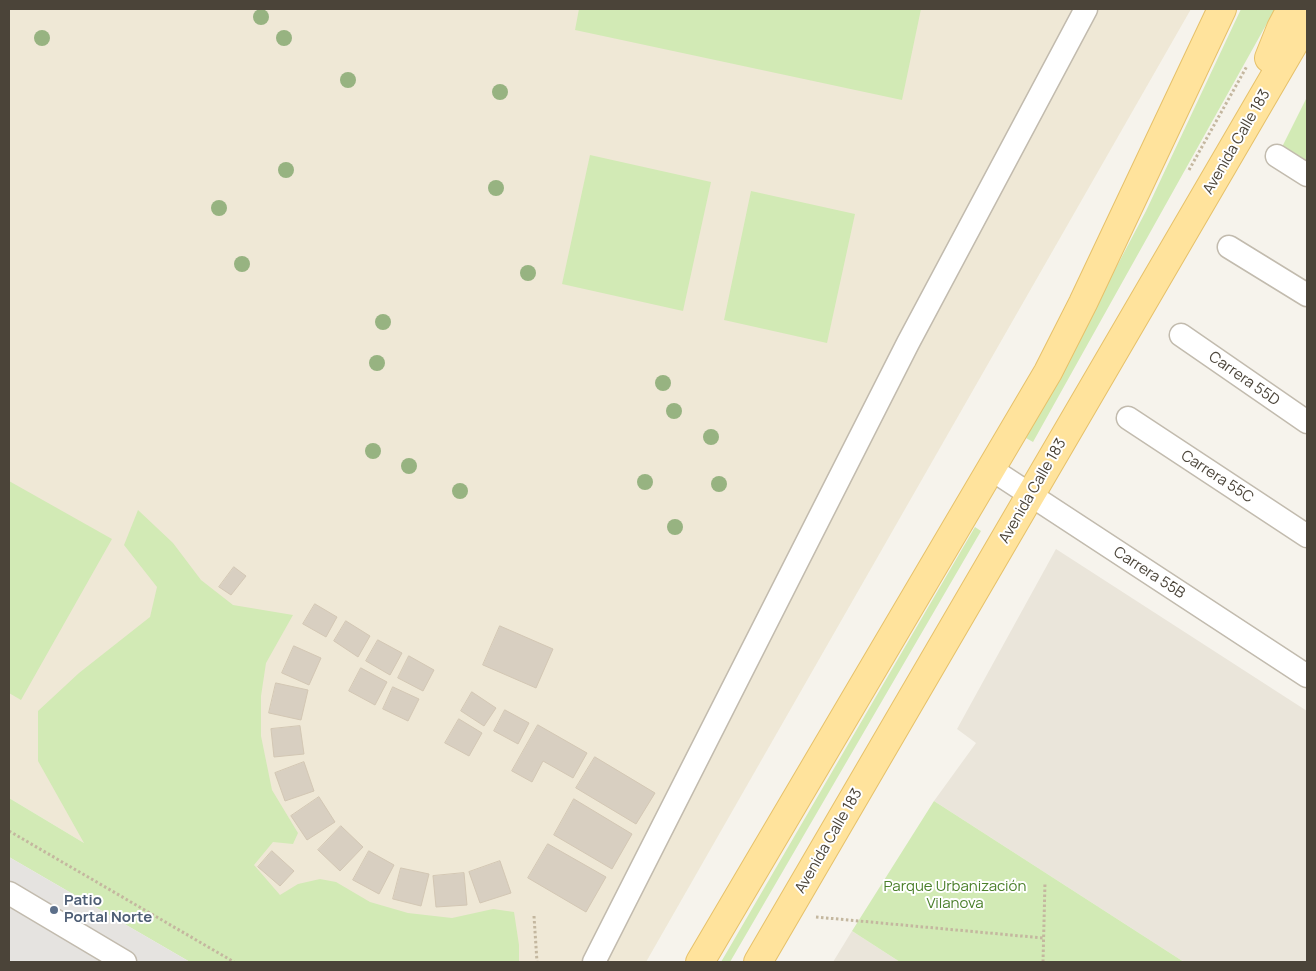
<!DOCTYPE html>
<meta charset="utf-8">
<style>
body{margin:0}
#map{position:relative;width:1316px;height:971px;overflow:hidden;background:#f6f3ec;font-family:Manrope,sans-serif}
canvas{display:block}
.frame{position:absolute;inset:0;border:10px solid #4b4439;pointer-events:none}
</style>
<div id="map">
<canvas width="1316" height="971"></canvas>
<div class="frame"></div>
</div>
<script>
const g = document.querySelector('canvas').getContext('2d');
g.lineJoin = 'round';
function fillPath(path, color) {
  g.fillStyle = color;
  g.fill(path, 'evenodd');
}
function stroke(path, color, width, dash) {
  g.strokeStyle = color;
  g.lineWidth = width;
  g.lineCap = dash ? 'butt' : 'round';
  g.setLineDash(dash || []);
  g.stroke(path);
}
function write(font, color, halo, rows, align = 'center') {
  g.font = font + ' Manrope,sans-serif';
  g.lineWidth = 4;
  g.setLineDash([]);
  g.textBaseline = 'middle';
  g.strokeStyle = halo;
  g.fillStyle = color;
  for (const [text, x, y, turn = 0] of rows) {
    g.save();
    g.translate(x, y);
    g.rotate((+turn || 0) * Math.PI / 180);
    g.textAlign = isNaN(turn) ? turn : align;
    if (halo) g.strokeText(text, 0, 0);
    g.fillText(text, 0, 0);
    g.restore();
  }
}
fillPath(new Path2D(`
 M1056 549 1307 711V962H1184L934 801 976 743 957 729Z
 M852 931 900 962H833Z`), '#eae5da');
fillPath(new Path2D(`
 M9 9H1191L646 962H282L9 798Z`), '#efe8d6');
fillPath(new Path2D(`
 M579 9H921L902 100 575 30Z
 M1241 9H1275L1033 442 1026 438 1146 211Z
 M1307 97V161L1282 147Z
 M590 155 711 182 683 311 562 284Z
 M751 191 855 214 827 343 724 320Z
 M9 481 112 539 21 700 9 693Z
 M138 510 173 543 201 580 233 605 293 615 266 663 261 696V736L272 790 298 833 293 844 273 842 254 865 280 895 298 884 320 879 336 882 370 902 408 913 452 918 493 909 514 912 519 945V962H190L9 857V798L84 843 38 761V711L79 673 150 617 157 587 124 545Z
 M975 527 981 531 730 962H721Z
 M934 801 1184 962H900L852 931Z`), '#d2eab5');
fillPath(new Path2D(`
 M9 857 190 962H9Z`), '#e5e3e0');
const building = new Path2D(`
 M234 567 246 576 231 595 219 587Z
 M315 604 337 617 326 637 303 624Z
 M346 621 370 636 358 657 334 641Z
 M500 626 553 649 536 688 483 665Z
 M378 640 402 653 390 675 366 661Z
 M294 646 321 658 309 685 282 673Z
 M409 656 434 670 423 691 398 678Z
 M361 668 387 682 375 705 349 691Z
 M276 683 308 690 301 720 269 713Z
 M393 687 419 699 408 721 383 709Z
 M472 692 496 708 484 726 461 711Z
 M505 710 529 723 518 744 494 731Z
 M459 719 482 733 469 756 445 743Z
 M538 725 587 753 573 778 543 761 532 782 512 771Z
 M300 726 304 754 274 757 271 729Z
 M595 757 655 793 636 824 576 788Z
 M304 762 314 791 285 801 275 773Z
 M319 797 335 822 307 840 291 816Z
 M574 799 632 834 612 869 554 835Z
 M341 826 363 847 340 871 318 850Z
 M548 844 606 877 586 912 528 878Z
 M272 851 294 871 280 886 258 867Z
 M369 851 394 865 379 894 353 880Z
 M500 861 511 893 480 903 469 872Z
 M401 868 429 874 421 906 393 899Z
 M464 873 467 905 436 907 433 876Z`);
fillPath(building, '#d8cfc1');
stroke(building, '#d3c7b4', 1);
const minor = new Path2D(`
 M1277 156 1307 175
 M1229 247 1307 295
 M1181 335 1307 422
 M1128 418 1307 536
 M991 469 1307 676
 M9 893 125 962
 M594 962 908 343 1086 9`);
const major = new Path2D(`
 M1269 58 1281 28 1291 9
 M700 962 1048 372 1083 303 1222 9
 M758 962 1307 21`);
stroke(minor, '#c2bbae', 25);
stroke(major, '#e6c16a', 30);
stroke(new Path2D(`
 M1189 170 1247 66
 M9 831 234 962
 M534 916 537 962
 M816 917 1043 938
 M1043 962 1045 882`), '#c4b79f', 3, [2.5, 2.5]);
stroke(minor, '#fff', 22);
stroke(major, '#ffe39c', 28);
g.fillStyle = '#97b381';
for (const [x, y] of [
 [261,17],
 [42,38],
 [284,38],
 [348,80],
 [500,92],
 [286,170],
 [496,188],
 [219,208],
 [242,264],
 [528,273],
 [383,322],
 [377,363],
 [663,383],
 [674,411],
 [711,437],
 [373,451],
 [409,466],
 [645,482],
 [719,484],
 [460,491],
 [675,527]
]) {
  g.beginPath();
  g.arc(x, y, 8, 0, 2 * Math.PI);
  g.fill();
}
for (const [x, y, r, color] of [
 [54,910,5,"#5c6f8a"]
]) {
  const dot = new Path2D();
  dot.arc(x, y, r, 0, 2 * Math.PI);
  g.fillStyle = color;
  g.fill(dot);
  stroke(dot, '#fff', 2);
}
write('15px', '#4b4439', '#fff', [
 ["Avenida Calle 183",1237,142,-60],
 ["Carrera 55D",1244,379,35],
 ["Carrera 55C",1217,477,33],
 ["Avenida Calle 183",1033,491,-60],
 ["Carrera 55B",1149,573,33],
 ["Avenida Calle 183",829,841,-60]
]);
write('15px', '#4a7f2a', '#fff', [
 ["Parque Urbanización",955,887],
 ["Vilanova",955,904]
]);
write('bold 15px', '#4e5e75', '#fff', [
 ["Patio",64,901],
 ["Portal Norte",64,918]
], 'left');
</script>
